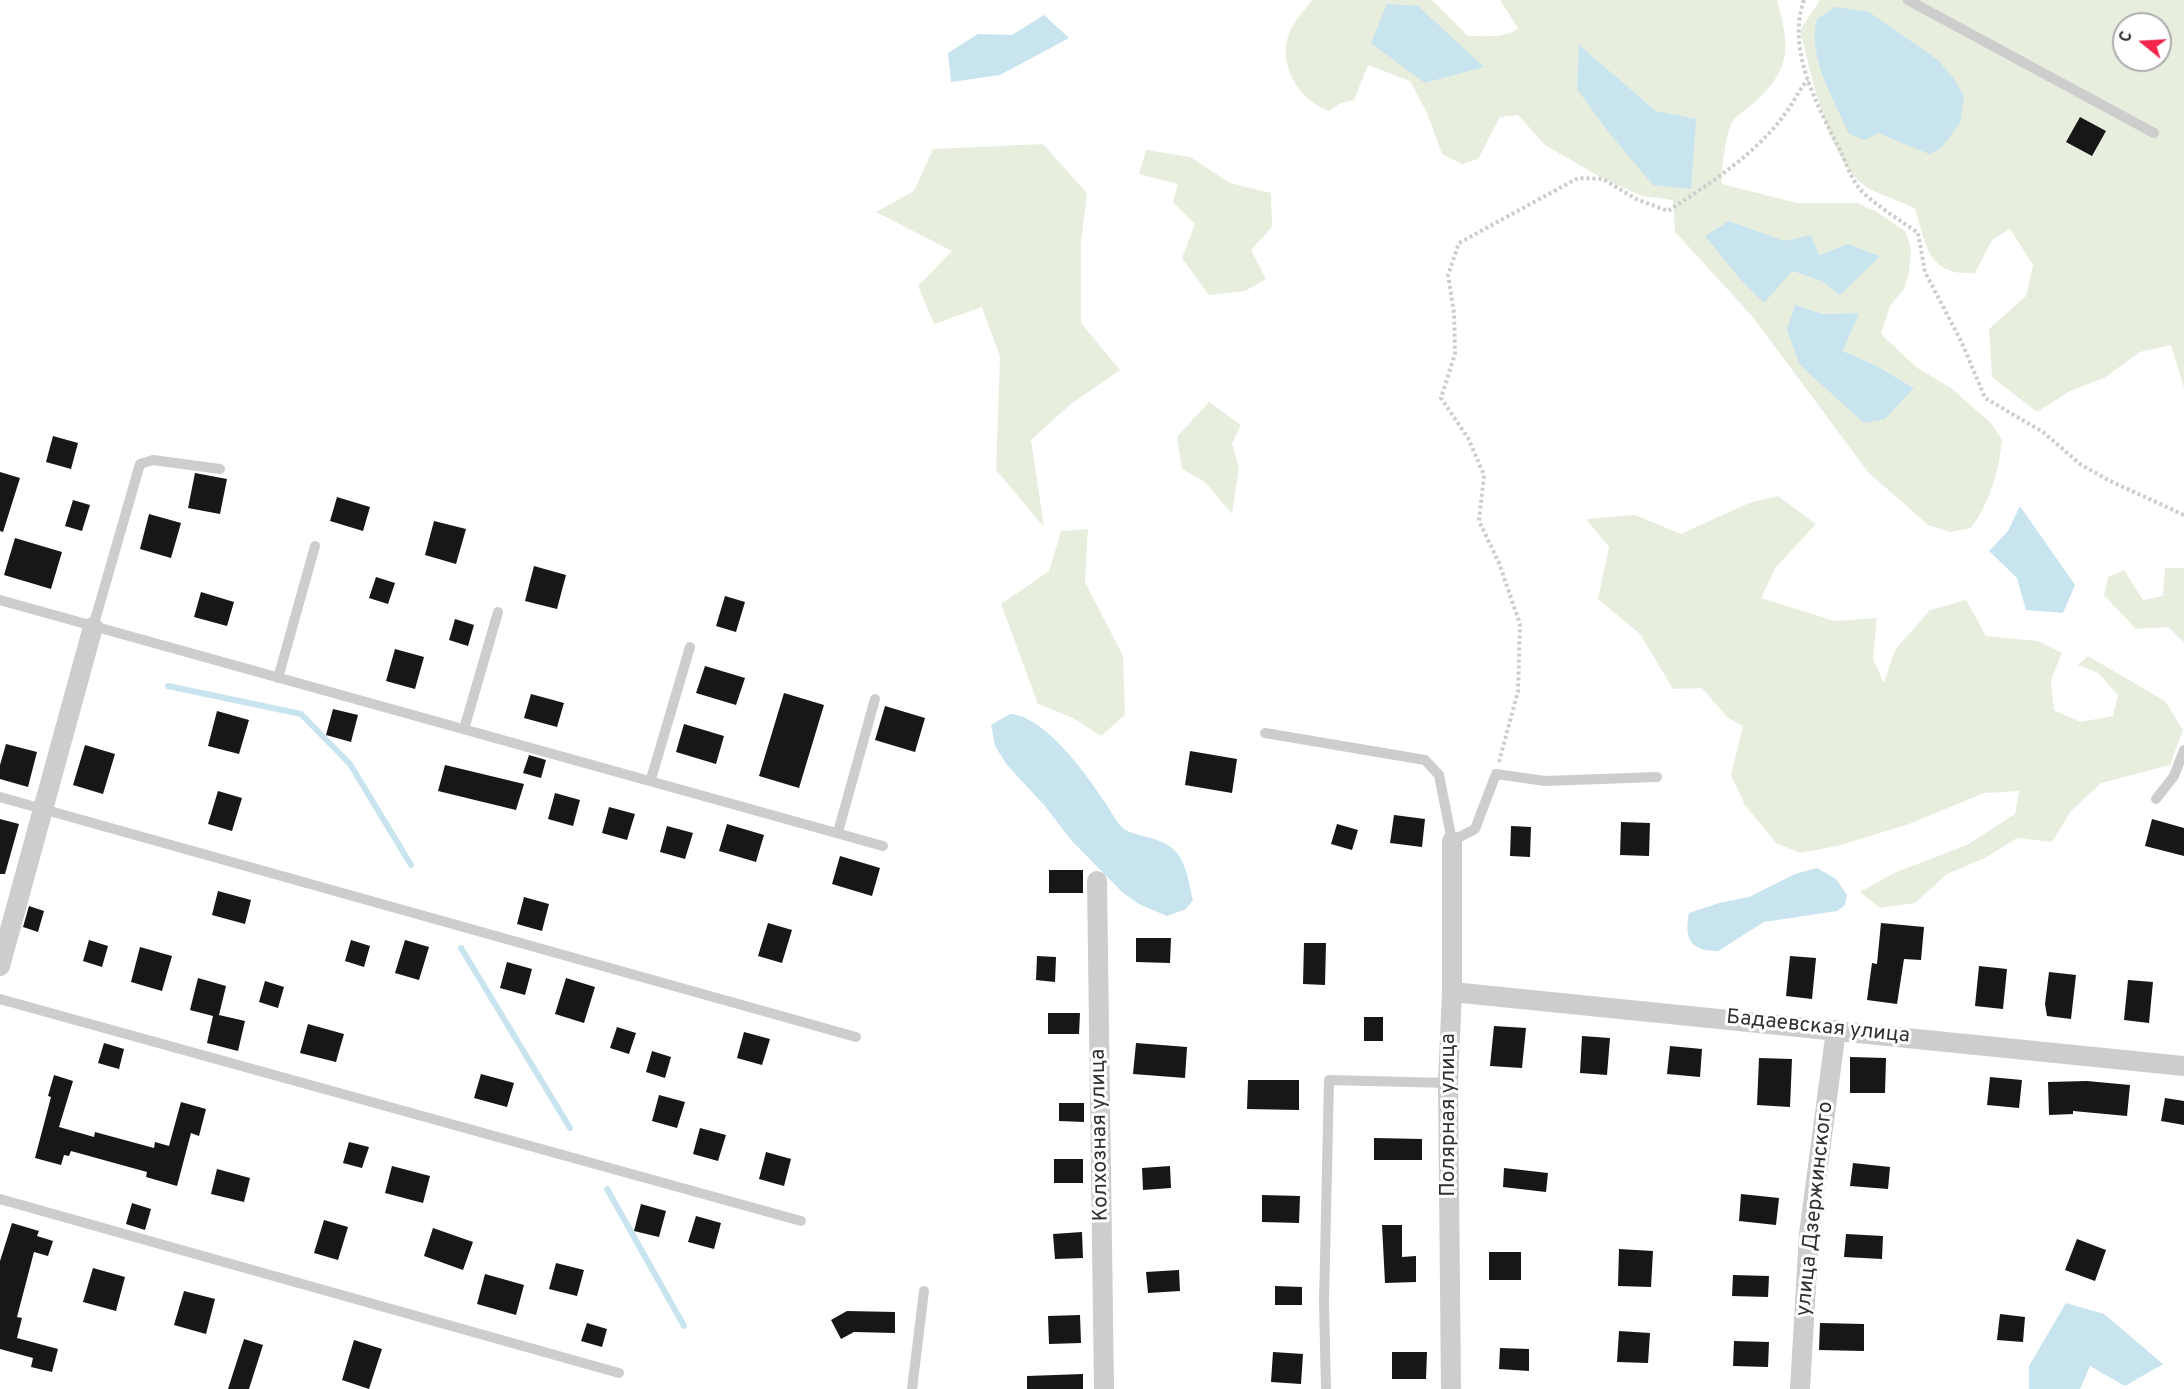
<!DOCTYPE html>
<meta charset="utf-8">
<style>
body{margin:0}
#map{position:relative;width:2184px;height:1389px;overflow:hidden;background:#fff;font-family:Overpass,sans-serif}
canvas{display:block}
.north{position:absolute;left:2112px;top:12px;width:60px;height:60px;box-sizing:border-box;background:#fff;border:2px solid #acacac;border-radius:50%;rotate:288deg;font-size:16px;font-weight:700;line-height:24px;text-align:center;color:#303030}
.north::after{content:'';display:block;margin:auto;width:21px;height:27px;background:#f3254a;clip-path:polygon(50% 0,100% 100%,50% 72%,0 100%)}
</style>
<div id="map">
<canvas width="2184" height="1389"></canvas>
<div class="north">С</div>
</div>
<script>
const g = document.querySelector('canvas').getContext('2d');
g.lineJoin = 'round';
function fillPath(path, color) {
  g.fillStyle = color;
  g.fill(path, 'evenodd');
}
function stroke(path, color, width, dash) {
  g.strokeStyle = color;
  g.lineWidth = width;
  g.lineCap = dash ? 'butt' : 'round';
  g.setLineDash(dash || []);
  g.stroke(path);
}
function write(font, color, halo, rows, align = 'center') {
  g.font = font + ' Overpass,sans-serif';
  g.lineWidth = 6;
  g.setLineDash([]);
  g.textBaseline = 'middle';
  g.strokeStyle = halo;
  g.fillStyle = color;
  for (const [text, x, y, turn = 0] of rows) {
    g.save();
    g.translate(x, y);
    g.rotate((+turn || 0) * Math.PI / 180);
    g.textAlign = isNaN(turn) ? turn : align;
    if (halo) g.strokeText(text, 0, 0);
    g.fillText(text, 0, 0);
    g.restore();
  }
}
fillPath(new Path2D(`
 M1312 0H1432L1468 36C1482 36 1507 39 1518 28L1500 0H1777C1789 44 1793 66 1757 100 1752 105 1736 116 1733 121 1726 131 1721 171 1722 184L1797 203H1857L1875 211 1905 231 1911 248 1909 272 1904 289 1890 306 1881 334 1916 367 1951 388 1992 424 2002 440C1998 473 1991 500 1971 528L1950 532 1928 525 1868 472 1752 316 1675 232 1673 200 1642 196 1602 178 1545 145 1518 115 1500 117 1478 159 1462 164 1442 154 1427 113 1410 81 1368 65 1354 100 1339 104 1329 111C1298 100 1276 63 1290 31 1295 20 1305 10 1312 0ZM1452 40 1483 67 1425 83ZM1579 46 1656 111 1577 89ZM1729 221 1819 255 1848 244 1880 256 1822 281 1792 271ZM1795 305 1823 314 1858 313 1843 351 1877 366 1913 387 1885 419Z
 M1820 0H2184V388L2171 345 2140 352 2104 378 2070 391 2037 412 1992 377 1989 329 2026 296 2033 265 2010 229 1992 240 1975 273C1927 276 1927 246 1915 209 1897 198 1873 195 1858 180 1827 150 1810 72 1800 30ZM2124 24H2160V60H2124Z
 M1043 144 1087 193 1081 242V323L1120 370 1071 404 1031 440 1044 527 996 470 1000 357 982 307 934 324 918 286 952 251 876 212 914 191 933 149Z
 M1146 150 1190 157 1230 183 1271 193 1272 227 1251 250 1266 279 1245 291 1209 295 1182 258 1195 224 1173 202 1178 184 1139 174Z
 M1209 402 1241 425 1232 443 1239 468 1232 514 1205 482 1182 469 1177 437Z
 M1778 496 1816 524 1776 567 1761 598 1834 621 1877 618 1873 659 1884 683 1895 650 1930 610 1966 600 1986 636 2037 641 2062 653 2051 680 2054 710 2080 722 2113 716 2118 695 2098 673 2078 665 2088 656 2165 701 2183 730 2170 765 2101 783 2071 811 2052 842 2017 838 1985 858 1947 874 1915 903 1880 908 1860 892 1894 873 1967 845 2015 814 2019 791 1984 793 1909 824 1837 846 1800 853 1776 843 1745 805 1731 775 1743 726 1728 718 1702 688 1673 689 1640 634 1598 599 1609 547 1586 519 1635 515 1681 534 1749 503Z
 M1088 529 1085 582 1123 656 1125 715 1101 736 1073 718 1038 704 1001 604 1049 571 1061 531Z
 M2165 568H2184V642L2168 627 2136 629 2104 595 2108 577 2124 570 2143 600 2163 596Z`), '#e8eedd');
fillPath(new Path2D(`
 M1387 4 1418 6 1484 67 1425 83 1371 43Z
 M1835 7 1869 12 1938 60 1954 79 1964 96 1960 123 1941 148 1929 154 1878 133 1865 140 1849 134C1834 99 1807 57 1817 19Z
 M1044 15 1069 38 1000 75 951 82 948 53 978 34 1012 35Z
 M1579 45 1656 111 1696 119 1691 189 1653 185 1610 134 1577 89Z
 M1729 221 1784 241 1811 235 1819 255 1848 244 1880 256 1840 295 1822 281 1792 271 1764 303 1741 280 1705 236Z
 M1795 305 1823 314 1859 313 1843 351 1877 366 1914 388 1885 419 1864 423 1800 365 1787 330Z
 M2020 506 2075 585 2063 613 2026 610 2017 578 1989 551 2008 531Z
 M1010 714C1044 716 1084 771 1102 798 1109 807 1115 821 1123 828 1135 838 1162 835 1177 853 1187 865 1189 885 1193 900L1186 909 1167 916 1139 904 1122 892 1072 841 1044 805 1007 765 995 746 991 725Z
 M1817 868 1836 879 1847 895 1845 905 1837 911 1764 922 1718 951C1690 951 1684 939 1689 913L1719 903 1749 897 1795 874Z
 M2066 1303 2104 1314 2163 1364 2125 1386 2090 1366 2080 1389H2029V1366Z`), '#c7e4ef');
stroke(new Path2D(`
 M168 686 301 714 350 764 411 865
 M461 948 570 1128
 M607 1189 684 1326`), '#c7e4ef', 6);
fillPath(new Path2D(`
 M2080 117 2106 131 2092 156 2066 142Z
 M53 436 78 443 71 469 46 462Z
 M0 472 20 478 3 532 0 531Z
 M195 473 227 479 220 514 188 508Z
 M337 497 370 507 363 531 330 521Z
 M73 500 90 505 82 531 65 526Z
 M149 514 181 523 171 558 140 549Z
 M434 521 466 529 456 564 425 555Z
 M15 538 62 552 51 589 4 575Z
 M534 566 566 575 557 609 525 601Z
 M376 577 395 583 388 604 369 598Z
 M201 592 234 602 227 626 194 617Z
 M725 596 745 602 736 632 716 626Z
 M455 619 474 625 468 646 449 640Z
 M395 649 424 657 415 689 386 681Z
 M705 666 745 678 736 705 696 693Z
 M784 693 824 705 799 788 759 776Z
 M531 694 564 703 557 727 524 718Z
 M885 706 925 718 915 752 875 740Z
 M333 709 358 715 351 742 326 735Z
 M217 711 249 720 239 754 208 746Z
 M684 724 724 736 716 764 676 752Z
 M6 744 37 752 28 787 0 779V765Z
 M85 745 115 754 103 794 73 785Z
 M1190 751 1237 759 1232 793 1185 785Z
 M529 755 546 760 541 778 523 773Z
 M445 765 524 784 516 810 438 791Z
 M218 791 242 798 232 831 208 824Z
 M555 793 580 800 573 826 548 819Z
 M609 807 635 814 627 840 602 833Z
 M1394 815 1425 819 1422 847 1390 843Z
 M0 819 19 824 5 874H0Z
 M2152 819 2184 828V856L2145 846Z
 M1621 822 1650 823 1649 856 1620 855Z
 M727 824 764 835 756 862 719 851Z
 M1337 824 1358 830 1352 850 1331 844Z
 M667 826 693 833 685 859 660 852Z
 M1511 826 1531 827 1530 857 1510 856Z
 M840 856 880 868 872 896 832 884Z
 M1049 870H1083V893H1049Z
 M218 891 251 900 245 924 212 915Z
 M524 897 549 904 542 931 517 924Z
 M29 906 44 911 38 932 23 927Z
 M768 923 792 930 782 963 758 956Z
 M1881 923 1924 927 1921 960 1904 959 1897 1004 1867 1000 1872 963 1877 964Z
 M1136 938H1171L1170 963 1136 962Z
 M89 940 108 946 102 967 83 961Z
 M351 940 370 946 364 967 345 961Z
 M405 940 429 947 419 980 395 973Z
 M1304 943H1326L1325 985 1303 984Z
 M140 947 172 956 162 991 131 982Z
 M1037 956 1056 957 1055 982 1036 980Z
 M1790 956 1816 958 1812 999 1786 996Z
 M507 962 532 969 525 995 500 988Z
 M1979 966 2007 969 2003 1009 1975 1006Z
 M2049 972 2076 975 2071 1019 2047 1016 2045 1004Z
 M198 978 226 986 219 1015 245 1021 238 1051 207 1043 213 1016 190 1010Z
 M566 978 595 987 584 1023 555 1014Z
 M2128 980 2153 982 2149 1023 2124 1020Z
 M265 981 284 987 278 1008 259 1002Z
 M1048 1013H1080L1079 1034H1048Z
 M1364 1017H1383V1041H1364Z
 M308 1024 344 1034 336 1062 300 1053Z
 M1494 1026 1526 1028 1522 1068 1490 1066Z
 M617 1027 636 1033 629 1054 610 1048Z
 M744 1032 770 1039 762 1065 737 1058Z
 M1582 1036 1610 1038 1607 1075 1580 1073Z
 M104 1043 124 1049 119 1069 98 1063Z
 M1136 1043 1187 1047 1185 1078 1133 1074Z
 M1670 1046 1702 1049 1700 1077 1667 1074Z
 M652 1051 671 1057 665 1078 646 1072Z
 M1850 1057 1886 1058 1885 1093H1850Z
 M1759 1058 1792 1059 1790 1107 1757 1105Z
 M481 1074 514 1083 507 1107 474 1098Z
 M54 1075 73 1081 59 1127 94 1137 95 1132 154 1148 155 1142 169 1146 181 1102 206 1109 199 1136 191 1133 177 1186 146 1177 147 1172 71 1151 69 1156 64 1155 61 1165 35 1158 51 1097 48 1096Z
 M1990 1077 2022 1080 2019 1108 1987 1105Z
 M1248 1080H1299V1110L1247 1109Z
 M2087 1081 2130 1085 2127 1116 2073 1111V1114L2049 1115 2048 1082Z
 M659 1095 685 1102 677 1128 652 1121Z
 M2165 1098 2184 1101V1125L2161 1121Z
 M1059 1103H1084V1122L1059 1121Z
 M700 1128 726 1135 718 1161 693 1154Z
 M1374 1138 1422 1139V1160H1374Z
 M349 1142 369 1147 362 1168 343 1163Z
 M766 1152 791 1159 784 1186 759 1179Z
 M1054 1159H1083V1183H1054Z
 M1853 1163 1890 1167 1888 1189 1850 1186Z
 M392 1166 430 1176 423 1203 385 1193Z
 M1170 1166 1171 1188 1143 1190 1142 1168Z
 M1504 1168 1548 1173 1546 1192 1503 1187Z
 M217 1169 250 1178 244 1202 211 1194Z
 M1741 1194 1779 1198 1776 1225 1739 1221Z
 M1262 1195 1300 1196 1299 1223 1262 1222Z
 M132 1203 151 1209 145 1230 126 1224Z
 M641 1204 666 1211 659 1237 634 1231Z
 M696 1216 721 1223 714 1249 688 1242Z
 M324 1220 348 1227 338 1260 314 1253Z
 M12 1223 39 1231 37 1236 53 1241 48 1256 34 1252 17 1317 22 1318 17 1338 58 1349 52 1372 31 1367 33 1358 0 1349V1261Z
 M1382 1225H1402V1257L1416 1256V1282L1385 1283Z
 M433 1228 473 1242 463 1270 424 1256Z
 M1082 1232 1083 1258 1055 1259 1053 1234Z
 M1846 1234 1883 1236 1882 1259 1844 1257Z
 M2077 1239 2106 1250 2095 1281 2065 1270Z
 M1619 1249 1653 1251 1651 1287 1618 1286Z
 M1489 1252H1521V1280H1489Z
 M556 1263 584 1270 577 1296 549 1289Z
 M93 1268 125 1277 116 1311 83 1302Z
 M1179 1270 1180 1291 1148 1293 1146 1272Z
 M485 1274 524 1285 516 1315 477 1304Z
 M1733 1275 1769 1276 1768 1297 1732 1296Z
 M1275 1286 1302 1287V1305H1275Z
 M184 1291 215 1299 206 1334 174 1325Z
 M847 1311 895 1312V1333L854 1332 841 1339 831 1320Z
 M2000 1314 2025 1317 2023 1342 1997 1340Z
 M1080 1315 1081 1343 1049 1344 1048 1316Z
 M587 1323 607 1329 602 1347 581 1341Z
 M1820 1323 1864 1324V1351L1819 1350Z
 M1619 1331 1650 1333 1648 1363 1617 1362Z
 M244 1339 263 1345 249 1389H228Z
 M354 1340 382 1349 369 1389 342 1380Z
 M1734 1341 1769 1342 1768 1367 1733 1366Z
 M1500 1348 1529 1349V1371L1499 1369Z
 M1273 1352 1303 1354 1301 1384 1271 1382Z
 M1392 1352H1427L1426 1379H1392Z
 M1083 1374V1389H1027V1376Z`), '#171717');
stroke(new Path2D(`
 M1804 0C1786 50 1818 107 1841 152 1846 163 1851 178 1859 188 1870 202 1903 222 1918 233L1925 272 1962 343 1985 398 2043 432 2080 464 2108 480 2184 515
 M1499 762 1518 691 1520 624 1499 563 1479 521 1484 475 1468 438 1441 398 1455 354 1454 313 1448 275 1459 243 1578 178 1603 179 1636 199 1668 211C1709 184 1756 154 1785 114 1794 103 1798 90 1808 80`), '#cdcdcd', 4, [3, 3]);
stroke(new Path2D(`
 M1908 0 2154 133
 M0 600 883 846
 M93 627 140 464 153 460 220 469
 M278 678 315 546
 M464 729 498 612
 M1265 733 1425 760 1439 775 1452 841 1475 829 1496 774 1545 781 1657 777
 M651 779 690 647
 M0 797 856 1037
 M2156 799 2174 776 2184 750
 M838 832 875 699
 M0 999 801 1221
 M0 1199 619 1373
 M912 1389 924 1291
 M1326 1389 1324 1302 1329 1080 1448 1083`), '#cdcdcd', 10);
stroke(new Path2D(`
 M1097 881 1104 1389
 M0 966 93 627
 M1452 992 2184 1066
 M1451 1389 1448 1083 1452 992V841
 M1800 1389 1809 1234 1836 1030`), '#cdcdcd', 20);
write('21px', '#303030', '#fff', [
 ["Бадаевская улица",1818,1028,6],
 ["Полярная улица",1450,1115,-90],
 ["Колхозная улица",1101,1135,-91],
 ["улица Дзержинского",1816,1209,-84]
]);
</script>
